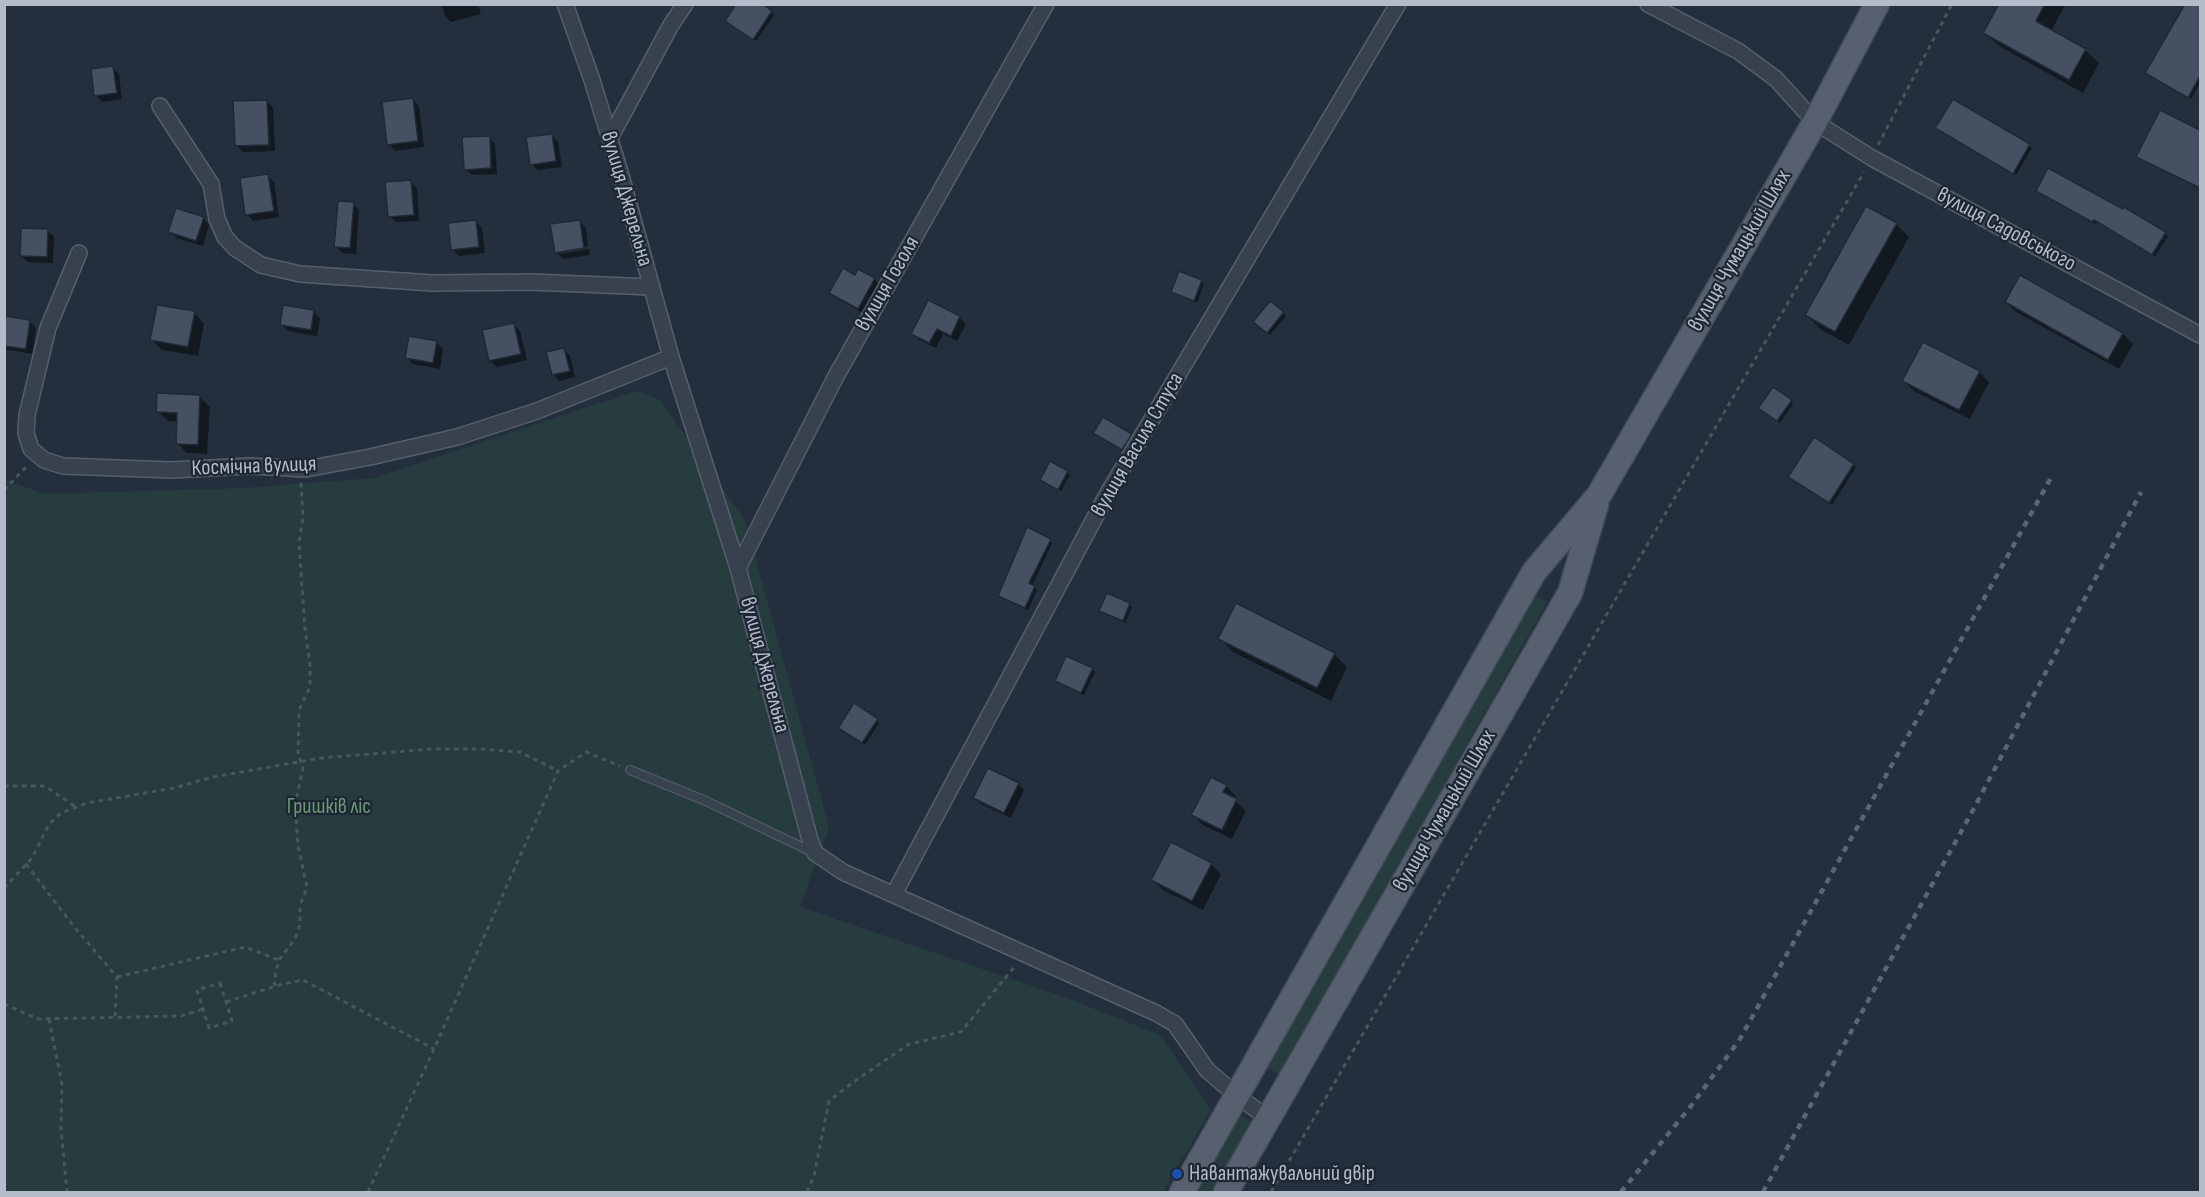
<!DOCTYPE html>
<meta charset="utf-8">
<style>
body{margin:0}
#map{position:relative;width:2205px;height:1197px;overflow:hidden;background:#242f3e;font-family:"Sofia Sans Condensed",sans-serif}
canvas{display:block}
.frame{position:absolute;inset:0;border:6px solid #b4bcc9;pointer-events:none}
</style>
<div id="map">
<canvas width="2205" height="1197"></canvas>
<div class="frame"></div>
</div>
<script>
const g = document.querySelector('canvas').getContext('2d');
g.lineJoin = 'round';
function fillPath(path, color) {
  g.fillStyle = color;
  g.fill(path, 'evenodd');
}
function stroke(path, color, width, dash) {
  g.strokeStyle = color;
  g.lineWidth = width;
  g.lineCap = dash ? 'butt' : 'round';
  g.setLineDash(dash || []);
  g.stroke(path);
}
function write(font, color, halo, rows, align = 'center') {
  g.font = font + ' "Sofia Sans Condensed",sans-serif';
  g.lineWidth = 4.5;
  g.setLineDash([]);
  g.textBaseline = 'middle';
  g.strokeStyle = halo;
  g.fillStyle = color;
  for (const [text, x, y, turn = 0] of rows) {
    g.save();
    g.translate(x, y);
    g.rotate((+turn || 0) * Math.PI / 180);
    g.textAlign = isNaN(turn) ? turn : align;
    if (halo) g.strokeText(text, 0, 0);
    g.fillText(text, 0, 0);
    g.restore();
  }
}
fillPath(new Path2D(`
 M637 391 660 400 745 520 829 827 800 907 1059 995 1160 1035 1211 1110 1163 1192H5L4 479 44 494 243 488 374 478Z
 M1534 594 1547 602 1281 1075 1267 1068Z
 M1239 1115 1253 1123 1213 1192H1195Z`), '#263c3f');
fillPath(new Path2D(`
 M442 4H478L481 14 451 22 445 16Z
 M760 4 774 15 756 41 730 23Z
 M2001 4H2066L2051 31 2085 50 2099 63 2083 93 1999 46 1985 33Z
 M2186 4H2200V83L2191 99 2147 73Z
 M113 68 119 74 122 99 102 102 96 95Z
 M413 100 419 106 424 147 395 151 389 144Z
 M267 101 273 108 275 151 243 152 236 145Z
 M1953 101 2032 148 2016 175 1940 131Z
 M2160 112 2200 132V189L2141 159Z
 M552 135 558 142 562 167 538 170 531 164Z
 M489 137 495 144 497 174 472 175 465 169Z
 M267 176 274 182 279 217 253 221 247 214Z
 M410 181 417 188 419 221 396 222 390 216Z
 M2038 191 2165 233 2168 236 2155 256 2097 222 2096 224Z
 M353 204 359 210 356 254 342 253 336 246Z
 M203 218 209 225 203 246 177 238 170 232Z
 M579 221 586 228 588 246 560 251V254L589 249 590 255 563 259 556 252Z
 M476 222 482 228 485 253 459 256 453 250Z
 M1896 224 1909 237 1849 345 1820 329 1807 315Z
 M47 230 54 237 53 263 28 262 21 256Z
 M1180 273 1204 284 1197 303 1173 292Z
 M855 277 874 279 880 286 864 314 838 299 831 293Z
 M2006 302 2123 334 2133 344 2119 369 2016 312Z
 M1271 303 1286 316 1270 335 1258 324Z
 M314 312 320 318 317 336 288 331 282 325Z
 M194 313 204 323 198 356 162 350 152 340Z
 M959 317 966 324 957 341 943 334 936 348 919 340 913 334Z
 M4 318 29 321 36 328 32 354 4 349Z
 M513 324 520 331 527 360 497 367 490 361Z
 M410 338 437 343 443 349 440 369 413 364 407 357Z
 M564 349 570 356 575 377 559 381 553 374Z
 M1979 372 1989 382 1970 419 1914 391 1904 381Z
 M200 397 210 407 207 454 187 453 177 443 178 422 168 421 158 411Z
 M1791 401 1793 404 1780 423 1763 411Z
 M1095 433 1131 435 1134 438 1125 452Z
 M1853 465 1856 467 1832 505 1793 479Z
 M1067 472 1070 475 1061 491 1045 482Z
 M1050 540 1052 543 1032 586 1037 590 1028 610 1003 598Z
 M1108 595 1132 607 1125 623 1101 611Z
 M1220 638 1334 654 1347 667 1331 701 1233 652Z
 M1092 669 1095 672 1084 695 1056 681Z
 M877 720 879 723 865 745 843 730Z
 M1018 784 1024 790 1011 818 981 804 975 797Z
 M1226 786 1236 796 1234 800 1246 811 1232 839 1203 825 1193 815Z
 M1172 844 1211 864 1221 874 1203 910 1163 890 1153 880Z`), '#0007');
const building = new Path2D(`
 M736 4H763L772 11 753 40 725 21Z
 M1999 4H2045L2036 21 2086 49 2069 80 1983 33Z
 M2185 4H2200V76L2188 98 2145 73Z
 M113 66 117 93 94 96 91 69Z
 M413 98 418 141 387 145 382 102Z
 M1953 99 2030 144 2013 174 1935 128Z
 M267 100 269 145 235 146 233 101Z
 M2160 110 2200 130V188L2136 157Z
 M552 134 556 161 530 165 526 137Z
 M490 136 491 168 464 170 462 137Z
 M2048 168 2123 209 2124 207 2166 232 2152 255 2094 220 2092 222 2036 191Z
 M268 174 274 211 245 215 240 178Z
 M411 180 414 215 388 217 385 182Z
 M338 201 354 202 350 248 334 247Z
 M1866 206 1897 223 1835 332 1805 315Z
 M176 208 204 217 196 241 168 232Z
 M476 220 479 247 451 250 448 223Z
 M580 220 584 248 555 253 550 224Z
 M21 228 48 229 47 257 20 256Z
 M843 268 855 275 858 269 875 278 858 309 829 293Z
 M1179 271 1202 280 1194 301 1171 292Z
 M2020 275 2123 333 2108 360 2005 302Z
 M928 300 960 316 951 336 937 329 929 343 911 334Z
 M1270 301 1284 312 1267 333 1253 322Z
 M157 305 195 311 188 347 150 340Z
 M283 305 314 310 311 330 280 325Z
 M4 316 30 320 26 349 4 346Z
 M514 323 521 354 489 361 482 330Z
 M409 336 437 341 433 363 405 358Z
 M1923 342 1980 371 1959 410 1902 381Z
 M564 348 570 371 552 375 546 352Z
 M1773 387 1792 400 1777 421 1758 408Z
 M157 393 200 395 198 445 176 444 177 413 156 412Z
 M1103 417 1132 434 1122 450 1093 433Z
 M1814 437 1854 464 1829 503 1788 477Z
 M1050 461 1068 471 1058 490 1040 480Z
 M1027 527 1051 539 1029 583 1035 586 1025 608 998 596Z
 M1107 593 1130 603 1123 621 1099 611Z
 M1236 603 1335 653 1317 688 1218 639Z
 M1066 656 1093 668 1081 693 1055 681Z
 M854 703 878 719 862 743 838 728Z
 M988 768 1019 783 1004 813 973 798Z
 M1211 777 1227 785 1223 792 1237 799 1222 830 1191 815Z
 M1171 842 1212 863 1192 901 1151 880Z`);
fillPath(building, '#455162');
stroke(building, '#1f2835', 1.5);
const lane = new Path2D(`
 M630 770 706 801 814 853`);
const street = new Path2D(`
 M565 4 592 80 620 172 671 357 738 568 810 840 815 853 843 872 1156 1013 1175 1024 1207 1070 1237 1096 1268 1118
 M1648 4 1738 51 1776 79 1815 122 1872 158 2200 335
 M160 106 211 184 217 219 225 237 235 248 261 265 300 274 432 283 531 282 652 287
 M610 138 671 25 685 4
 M79 253 48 328 27 415 26 433 31 449 44 460 63 466 171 470 250 466 306 469 370 457 457 437 537 411 671 357
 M738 568 835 378 1046 4
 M894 894 1108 493 1398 4`);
const primary = new Path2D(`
 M1182 1192 1534 572 1599 495 1815 122 1877 4
 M1226 1192 1570 593 1596 505`);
stroke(lane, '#565f6c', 10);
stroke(street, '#565f6c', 18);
stroke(primary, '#414a57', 27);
stroke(new Path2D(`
 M1878 145 1952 4
 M4 490 28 465
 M4 786H45L76 807
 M26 864 75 928 117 977 115 1017
 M4 888 32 858 49 824 61 813 87 803 174 788 213 777 321 758 432 749H480L520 752 558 771
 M117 977 245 947 279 960
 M220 983 232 1021 209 1028 197 990Z
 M275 986 274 981 279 960 295 939 300 924V906L307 887 298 846 295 804 303 768 298 754 299 710 310 687V665L305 629 299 543 303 517 301 483
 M226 1002 279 985 303 980 434 1049
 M4 1004 38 1019 181 1016 203 1009
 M49 1019 62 1084 61 1129 67 1192
 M368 1192 434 1049 558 771 586 752 620 766
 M807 1192 814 1176 829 1101 852 1083 909 1044 961 1032 1015 966
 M1271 1192 1864 172`), '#44595c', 3, [4.5, 4.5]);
stroke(lane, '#38414e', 8);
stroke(street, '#38414e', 15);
stroke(primary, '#56606e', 24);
stroke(new Path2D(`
 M1621 1192 1691 1106 1740 1039 2053 474
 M1763 1192 1973 810 2141 492`), '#5a6575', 4.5, [6, 6]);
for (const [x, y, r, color] of [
 [1177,1174,6,"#1a4fb4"]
]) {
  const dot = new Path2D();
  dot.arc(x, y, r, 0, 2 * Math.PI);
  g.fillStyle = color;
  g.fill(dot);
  stroke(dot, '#1d2633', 2);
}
write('22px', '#b4bcc9', '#1d2633', [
 ["вулиця Джерельна",626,199,74],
 ["вулиця Садовського",2006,230,28],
 ["вулиця Чумацький Шлях",1740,251,-60],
 ["вулиця Гоголя",888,284,-60],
 ["вулиця Василя Стуса",1138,445,-60],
 ["Космічна вулиця",254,467,-2],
 ["вулиця Джерельна",764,665,75],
 ["вулиця Чумацький Шлях",1445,811,-60]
]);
write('22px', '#6b9a76', '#1d2633', [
 ["Гришків ліс",329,807]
]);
write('22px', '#b4bcc9', '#1d2633', [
 ["Навантажувальний двір",1189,1174]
], 'left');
</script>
